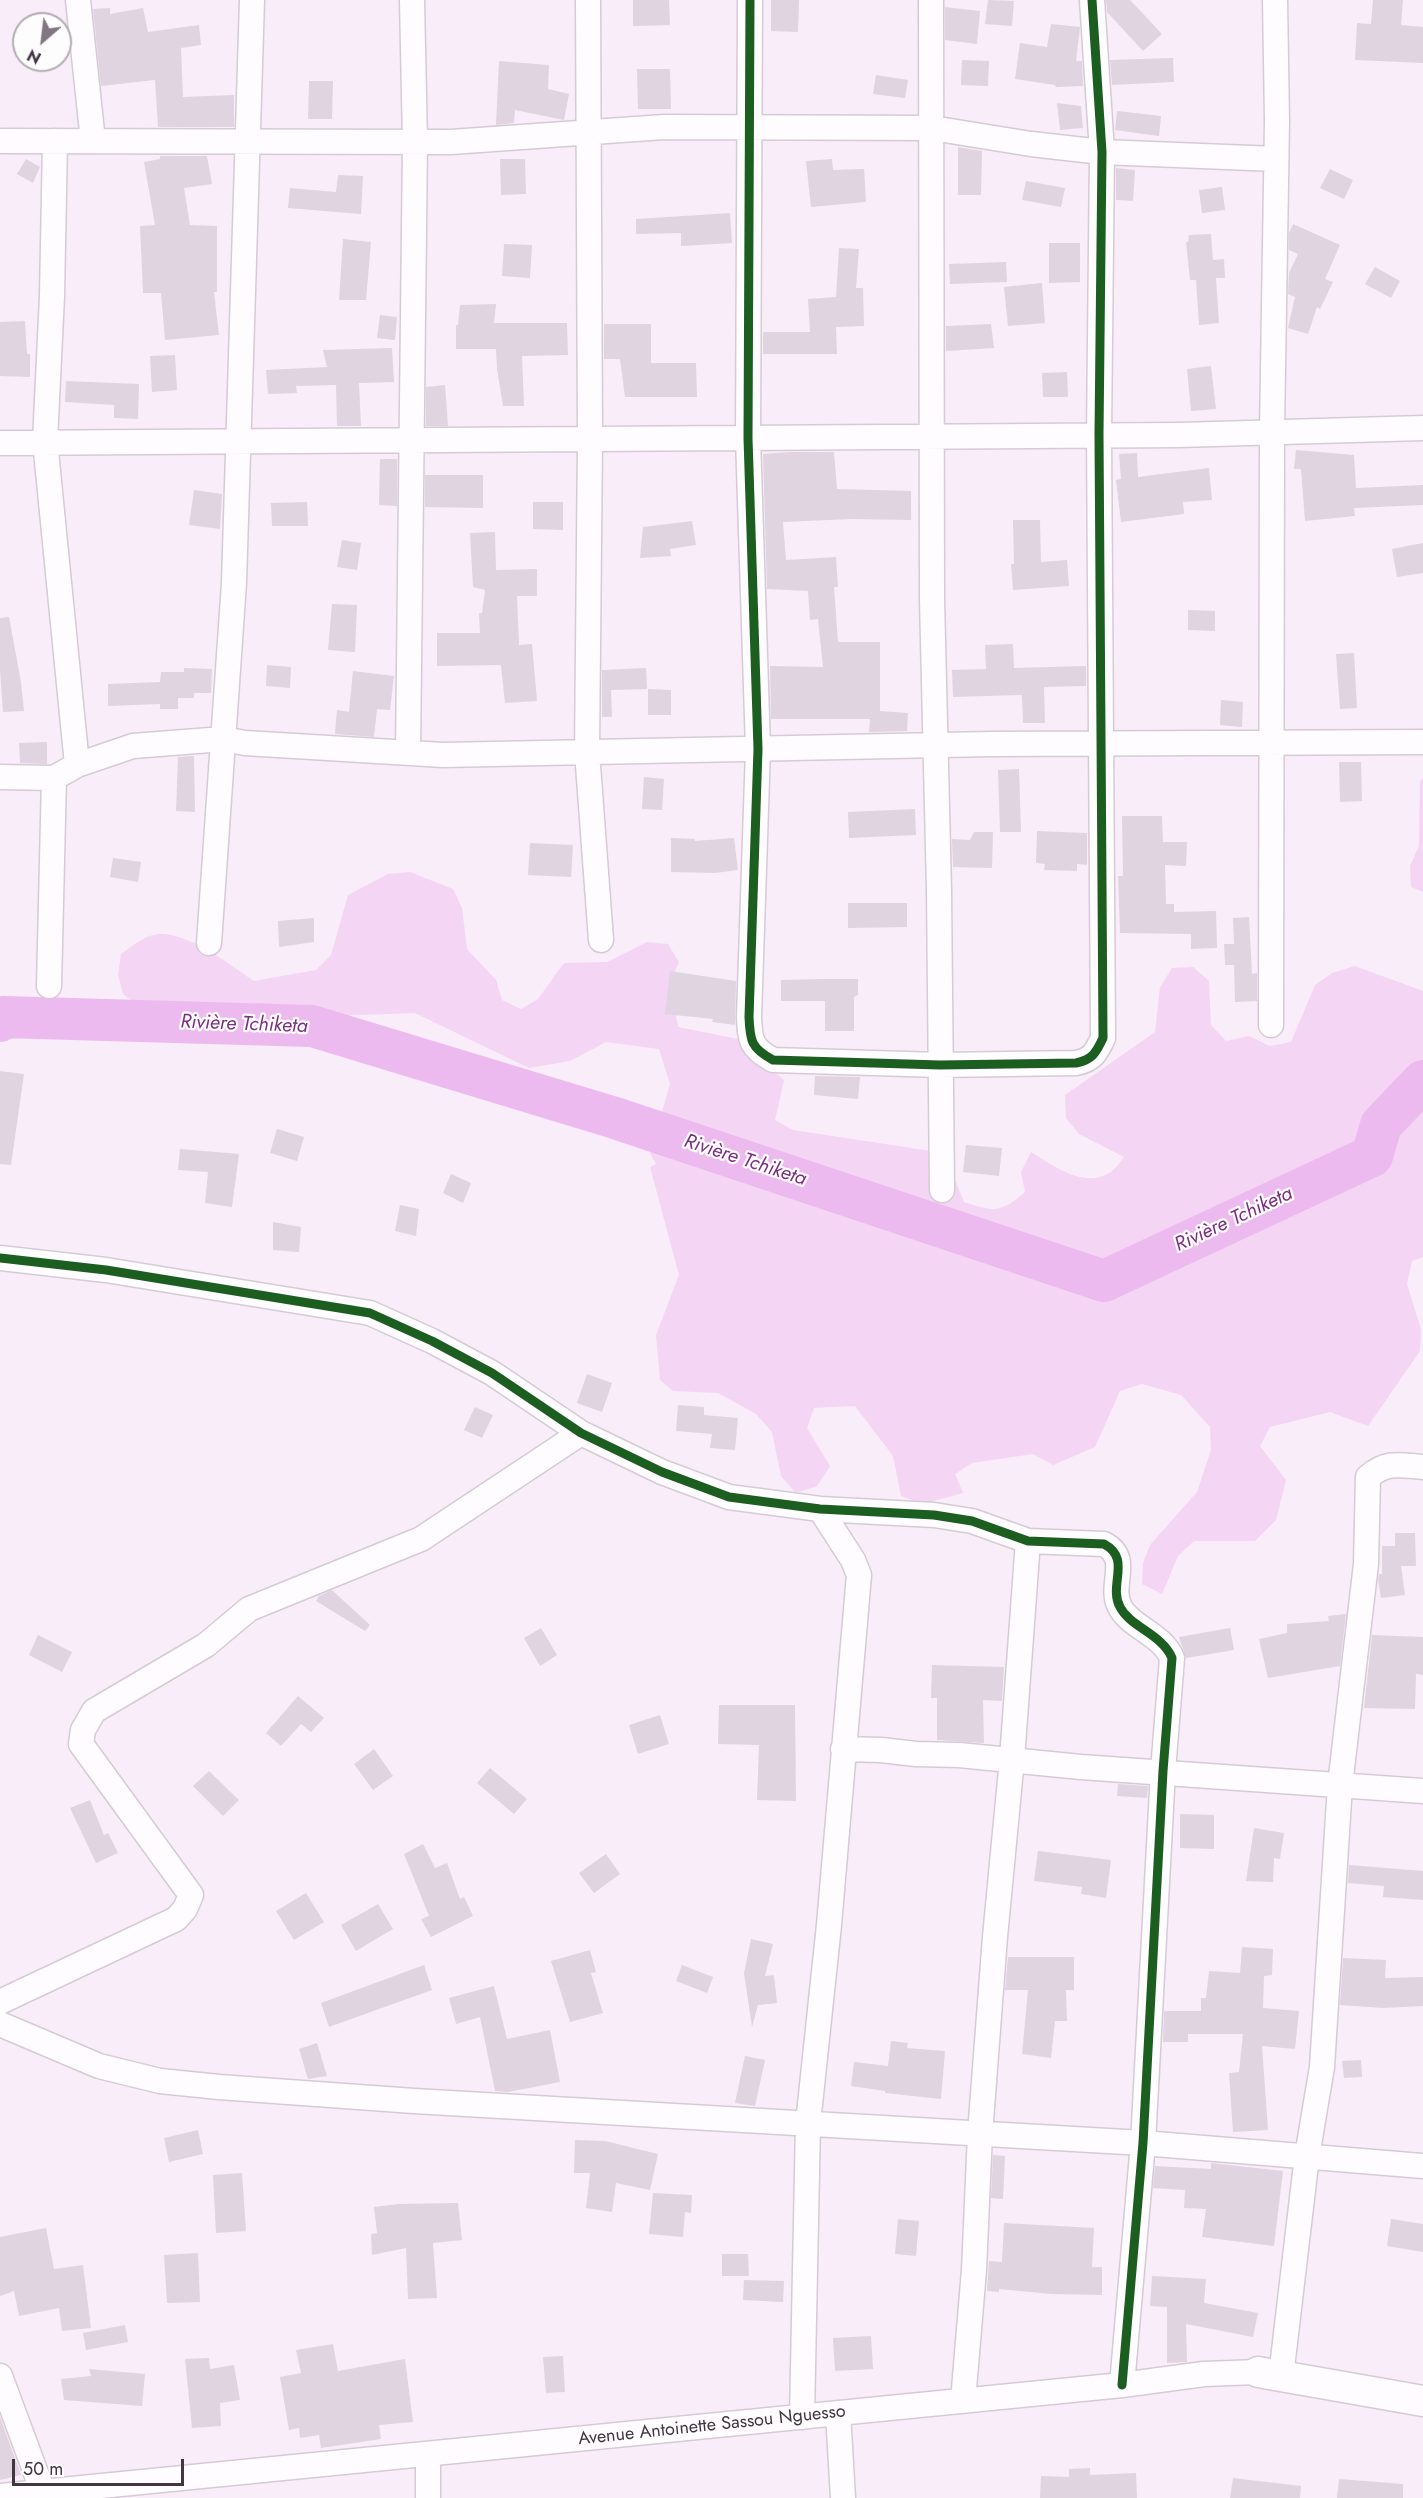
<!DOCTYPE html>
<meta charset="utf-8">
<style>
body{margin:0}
#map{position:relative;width:1423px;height:2498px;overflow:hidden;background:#f9edfa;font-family:Jost,sans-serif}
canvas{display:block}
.north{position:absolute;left:12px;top:12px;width:60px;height:60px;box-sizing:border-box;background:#fdfdfd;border:2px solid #b2adb2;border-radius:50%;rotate:208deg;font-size:16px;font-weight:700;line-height:24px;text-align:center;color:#413641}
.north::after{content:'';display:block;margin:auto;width:21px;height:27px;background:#817682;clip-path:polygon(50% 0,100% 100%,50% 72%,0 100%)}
.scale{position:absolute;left:12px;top:2459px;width:172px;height:27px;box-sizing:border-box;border:3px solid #413641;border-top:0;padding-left:8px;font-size:18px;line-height:21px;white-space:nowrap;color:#413641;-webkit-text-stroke:4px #fdfdfd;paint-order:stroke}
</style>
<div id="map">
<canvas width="1423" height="2498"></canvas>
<div class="north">N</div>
<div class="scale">50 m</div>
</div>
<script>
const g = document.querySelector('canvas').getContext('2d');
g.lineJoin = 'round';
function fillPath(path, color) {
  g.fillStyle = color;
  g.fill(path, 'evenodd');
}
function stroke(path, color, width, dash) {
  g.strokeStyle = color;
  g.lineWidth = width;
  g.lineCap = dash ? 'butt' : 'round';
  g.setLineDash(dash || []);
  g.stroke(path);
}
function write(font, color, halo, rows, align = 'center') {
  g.font = font + ' Jost,sans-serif';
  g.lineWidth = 4.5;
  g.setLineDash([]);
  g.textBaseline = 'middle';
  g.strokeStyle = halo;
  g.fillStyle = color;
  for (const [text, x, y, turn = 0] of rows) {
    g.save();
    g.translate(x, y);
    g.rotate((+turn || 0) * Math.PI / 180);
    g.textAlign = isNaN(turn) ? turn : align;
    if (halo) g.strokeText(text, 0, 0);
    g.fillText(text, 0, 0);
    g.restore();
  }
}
fillPath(new Path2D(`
 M1423 778V892L1411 887 1410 866 1419 846 1420 781Z
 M410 872 453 889 462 908 467 949 496 980 502 1000 521 1009 538 999 564 963 607 962 647 942 668 944 679 962 670 983 678 1027 738 1039 784 1080 775 1120 793 1130 931 1151 948 1163 964 1202C994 1212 1001 1213 1025 1192L1021 1172 1031 1152C1052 1165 1085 1190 1111 1172 1116 1168 1120 1162 1124 1157L1079 1134 1066 1118 1065 1095 1155 1032 1160 987 1172 968 1193 967 1209 981 1211 1025 1226 1041 1249 1036 1270 1046 1291 1042 1315 985 1332 973 1355 966 1423 991V1257L1412 1261 1407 1284 1421 1329 1420 1351 1368 1426 1330 1412 1270 1427 1260 1446 1286 1480 1276 1520 1255 1541H1194L1178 1556 1162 1594 1142 1584 1143 1563 1150 1545 1197 1492 1211 1450 1210 1427 1181 1395 1142 1384 1120 1391 1095 1447 1053 1465 1033 1454 972 1463 955 1474 963 1493 922 1504 901 1496 893 1456 855 1406 814 1408 807 1428 830 1466 817 1486 796 1493 781 1476 772 1432 756 1414 718 1393 673 1391 660 1380 656 1335 679 1275 650 1167 656 1164 650 1153 670 1084 659 1049 606 1042 570 1061 529 1068 415 1013 244 1019 140 1007 123 994 118 975 121 954C132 946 144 936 158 934 189 932 230 965 254 981L316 970 331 955 348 895 388 874Z`), '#f4d5f4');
stroke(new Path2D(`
 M0 1021 3 1017 312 1026 615 1118 1104 1281 1372 1156 1381 1125 1423 1081`), '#edbaf0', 42);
fillPath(new Path2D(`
 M633 0H669L670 25 633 26Z
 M771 0H799L798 32 771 31Z
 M988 0 1014 1 1012 26 985 24Z
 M1106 0H1130L1162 34 1143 51 1107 12Z
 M1373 0H1403L1401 25 1423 27V63L1355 60 1357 23 1371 24Z
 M945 7 980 11 977 44 945 40Z
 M110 8V14L143 8 148 32 199 25 201 45 181 48 183 97 234 95V127H158L155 80 101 86 93 9Z
 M1051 24 1080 27 1076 61H1082L1083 86 1056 87 1055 85 1015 79 1020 43 1047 47Z
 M1173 58 1174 82 1112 85 1110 60Z
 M962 60 989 61 988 86 961 85Z
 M499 61 549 65 548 89 569 94 564 120 515 110 514 123 496 125Z
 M637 69H670L671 109H638Z
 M876 75 908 80 905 98 873 94Z
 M309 81H333L332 119H308Z
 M1057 103 1081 106 1083 128 1060 130Z
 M1117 111 1161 116 1159 136 1115 130Z
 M958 147 982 151 981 195H958Z
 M160 156H207L212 184 184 188 190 225 217 226V292H214L219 335 165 340 161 293H143L140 226 155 225 144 162 160 159Z
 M26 159 40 167 33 183 17 174Z
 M500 159H525L526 194 501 195Z
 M832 159 833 170 864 169 866 202 811 207 806 161Z
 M1116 168 1135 170 1133 201 1116 200Z
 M1330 169 1353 180 1344 199 1320 188Z
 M338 175 363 176 361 214 288 208 290 188 336 192Z
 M1026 181 1065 188 1061 207 1022 200Z
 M1222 187 1225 210 1202 213 1199 190Z
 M730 213 732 243 681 246V233L636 234V219Z
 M1293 224 1340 245 1325 279 1333 282 1320 309 1317 307 1308 334 1288 328 1295 297 1288 294 1289 273 1298 254 1289 250V233Z
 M1211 234 1213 260 1224 259 1225 278H1216L1219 323 1199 325 1196 280H1190L1186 242H1188L1189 235Z
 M343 239 371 242 366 300H339Z
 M1049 243H1080V282L1049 283Z
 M504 244 532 245 530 278 502 276Z
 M839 248 859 249 856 288H863L864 326 836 327 837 354H763V332H810L808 299 836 297Z
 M1006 262 1007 282 950 284 949 264Z
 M1375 267 1400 281 1391 298 1365 284Z
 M1042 283 1045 323 1008 326 1004 287Z
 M496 304 494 323H567L568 355 522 356 524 406H503L497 369 496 349H456V325H458L460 305Z
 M380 315 397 317 395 340 377 338Z
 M25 321 27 354H30V377L0 376V322Z
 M604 324H651V363H696L697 397H625L620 359H604Z
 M991 324 994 348 946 351V326Z
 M392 348 394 382 359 383 361 426H337L336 385 296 386 297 393 268 394 266 370 327 367 323 350Z
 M175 355 177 390 152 392 150 356Z
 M1211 366 1216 409 1191 411 1187 369Z
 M1067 372 1068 397H1043L1042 373Z
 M66 381 139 384 138 419 114 418V405L65 402Z
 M445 385 448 426H426V387Z
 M1296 450 1354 455 1356 488 1423 485V505L1354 508 1355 516 1305 521 1301 469H1294Z
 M791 452H834L837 489 911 491V520L852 519 783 522 786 560 836 557 838 587H834L838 642H880V711L908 713 907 731 869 732 870 719H771L770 666 823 667 818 619 810 620 808 591 767 589 763 454Z
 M1137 453 1138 477 1209 468 1212 500 1183 502 1184 514 1121 522 1116 480 1121 479 1119 454Z
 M380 459H397V506L379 505Z
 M425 475H483V508L425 507Z
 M194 490 222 494 220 529 189 525Z
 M307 502 308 526H272L271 503Z
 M533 502H563V530L533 529Z
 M1013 520H1040L1041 562 1067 560 1069 586 1013 590 1011 564H1014Z
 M692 521 696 545 670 549 671 556 640 558 643 527Z
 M495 532 496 570 537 569V596H517L519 645 532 644 537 701 505 703 501 665 437 666V633H480L479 613H482L485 590 473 587 470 533Z
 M342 540 361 543 357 570 337 567Z
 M1423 543V573L1397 577 1392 549Z
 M332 604 357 605 355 652 328 650Z
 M1188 610 1215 611V631L1188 630Z
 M9 617 21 682 24 711 3 712 0 669V618Z
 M1013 644 1014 668 1086 666V686L1044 687 1045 723H1023L1022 695 953 697 952 670 986 669 985 645Z
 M1354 653 1357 708 1340 709 1336 654Z
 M267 665 291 667 290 688 266 686Z
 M184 668 212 669 211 693H194V698H178V709H160V704L108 706V684L160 682 161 672H184Z
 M646 668 647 689 611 690 612 717H602V670Z
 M353 671 394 676 390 710 377 709 374 737 335 734 337 710 349 712Z
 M648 689 671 690V715H648Z
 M1221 700 1243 702 1242 727 1220 725Z
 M47 742V764L20 763 19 743Z
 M194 756 195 812 176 811 178 757Z
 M1339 762H1361L1362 801 1340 802Z
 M1019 769 1021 832H1000L998 770Z
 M644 777 664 779 662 810 642 809Z
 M915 809 916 835 849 838 848 812Z
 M1122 816H1162L1163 842H1187L1186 866 1165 865 1166 904H1174V912L1216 911 1217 948 1191 949V934L1120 933 1118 876H1123Z
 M1037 831 1087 833V865L1077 864V871L1044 870 1045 864 1036 863Z
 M974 832H993L992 868 953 867 952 839 970 840Z
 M671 838 695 839V841L734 838 738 870 715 873 671 872Z
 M530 843 573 845 571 877 528 875Z
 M113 858 141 862 138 882 110 877Z
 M848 903H907V927L848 928Z
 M1249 917 1252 974 1257 973V1001L1235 1002 1234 965H1225L1224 944H1234L1233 918Z
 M314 918V942L279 947 278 921Z
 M670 971 736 981 735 1025 712 1022 713 1019 665 1014Z
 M825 979H858V995L854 997V1031H825V1001H781V980Z
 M0 1071 24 1074 11 1165 0 1164Z
 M815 1076 860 1077 858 1099 814 1095Z
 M277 1129 304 1137 297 1161 270 1153Z
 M966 1145 1002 1148 999 1176 963 1172Z
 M180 1149 239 1154 232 1207 205 1203 208 1172 178 1170Z
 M451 1174 471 1183 463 1203 443 1193Z
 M400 1205 419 1209 416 1236 395 1231Z
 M273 1222 301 1227 299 1252 273 1250Z
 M587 1374 612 1383 602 1412 577 1403Z
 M678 1405 704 1407V1415L738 1418 735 1450 710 1448 712 1434 676 1431Z
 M475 1407 493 1415 482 1438 464 1430Z
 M1395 1533H1415L1416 1566H1401L1405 1595 1381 1598 1378 1580 1379 1574H1382V1546H1395Z
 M332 1590 370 1625 365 1631 316 1601 319 1596Z
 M1346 1614 1340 1666 1268 1678 1259 1639 1287 1633V1624L1329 1621 1328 1616Z
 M541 1628 557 1655 540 1666 524 1638Z
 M1230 1628 1234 1650 1186 1658 1179 1637Z
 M38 1635 72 1652 62 1672 29 1655Z
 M1372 1635 1423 1637V1675L1416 1674 1415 1709 1364 1708Z
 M932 1665 1004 1667 1002 1701 983 1700 984 1743 937 1740V1698H931Z
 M298 1696 324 1718 311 1732 301 1724 281 1746 266 1733Z
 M719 1705H795L796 1801 757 1800 759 1745 718 1744Z
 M660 1715 669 1744 638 1754 629 1725Z
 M374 1749 393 1776 373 1790 354 1764Z
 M490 1768 527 1799 514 1814 477 1783Z
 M209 1771 239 1800 223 1816 193 1786Z
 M1118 1784 1148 1786 1147 1798 1117 1796Z
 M90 1800 104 1835 108 1833 118 1853 96 1863 70 1808Z
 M1180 1814 1214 1815V1849L1180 1848Z
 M1254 1828 1284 1833 1280 1859 1274 1858 1273 1882 1246 1881Z
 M423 1844 435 1868 447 1863 460 1899 464 1897 473 1916 431 1937 421 1919 429 1916 404 1854Z
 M1038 1851 1111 1860 1106 1898 1081 1894 1082 1887 1034 1881Z
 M606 1854 620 1874 594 1893 579 1873Z
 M1349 1865 1423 1871V1900L1383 1897 1384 1886 1348 1883Z
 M306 1893 324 1922 294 1940 276 1911Z
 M378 1904 393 1929 356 1951 341 1925Z
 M751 1939 773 1944 765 1976 774 1975 777 2003 758 2005 752 2027 744 1973Z
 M1242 1947 1273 1949 1272 1975 1264 1976 1263 2008 1299 2011 1295 2049 1262 2046 1268 2130 1233 2132 1229 2073 1239 2072 1243 2034H1188V2042H1163L1164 2011H1201V1998H1206L1209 1971 1240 1973Z
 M590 1950 596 1972 591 1973 603 2013 570 2022 551 1961Z
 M1008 1957H1074V1990H1066L1067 2021H1055L1051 2058 1022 2054 1028 1990H1005Z
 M1343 1958 1386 1960 1385 1978 1423 1977V2006L1383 2008 1340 2005Z
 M424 1965 432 1990 329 2027 321 2003Z
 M682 1965 713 1977 707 1993 676 1981Z
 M494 1986 507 2039 550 2030 560 2082 508 2092 495 2091 480 2017 456 2024 449 1998Z
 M891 2041 908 2043 907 2048 945 2051 941 2099 885 2093V2091L851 2086 854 2062 888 2066Z
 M317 2043 327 2076 308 2079 299 2049Z
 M745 2056 765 2060 755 2106 735 2103Z
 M1361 2060 1362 2077 1344 2078 1342 2061Z
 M198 2130 203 2154 169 2162 164 2138Z
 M575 2140 605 2141 658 2154 650 2190 616 2183 612 2212 586 2208 590 2173H574Z
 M993 2155 1005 2156 1003 2199 991 2198Z
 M1211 2163 1283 2171 1274 2246 1202 2237 1206 2209 1184 2208 1185 2190 1153 2188 1155 2166 1211 2169Z
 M242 2173 246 2231 216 2233 213 2175Z
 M653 2193 692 2195 691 2213 685 2212 683 2237 649 2234Z
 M458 2203 462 2240 433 2243 437 2298 408 2299 406 2248 372 2255 371 2234 377 2233 374 2207 398 2204Z
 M898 2219 919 2221 916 2256 895 2254Z
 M1391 2219 1423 2224V2252L1387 2246Z
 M1004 2223 1094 2228 1092 2267H1102V2295L1051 2294 999 2289V2292L987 2291 989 2261 1002 2262Z
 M46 2228 54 2269 83 2265 91 2328 62 2331 59 2308 19 2316 14 2291 0 2296V2237Z
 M198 2253 200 2302 167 2303 164 2255Z
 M722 2254H748L749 2276H722Z
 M1152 2276 1206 2279 1204 2303 1258 2313 1253 2337 1186 2324 1187 2362 1167 2363V2307L1150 2306Z
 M744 2280 784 2281 783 2302 743 2300Z
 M125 2325 128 2342 86 2350 83 2333Z
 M871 2336 873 2369 835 2371 833 2338Z
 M333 2344 338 2371 405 2359 413 2422 379 2425 381 2439 321 2448 319 2435 300 2438 299 2428 289 2430 280 2377 301 2373 296 2350Z
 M563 2356 565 2392 546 2393 543 2357Z
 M209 2358 210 2369 234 2365 240 2400 220 2403 221 2426 192 2428 185 2359Z
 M89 2369 145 2374 142 2406 64 2400 61 2379 91 2376Z
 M0 2417 21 2475 0 2480Z
 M1090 2468V2475L1136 2473 1137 2498H1040L1041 2476 1069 2477V2469Z
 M1233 2478 1301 2486 1300 2498H1230Z
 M1339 2479 1403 2484V2498H1337Z`), '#dfd4df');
const minor = new Path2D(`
 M78 0 93 141
 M588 0 590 439 587 752 601 940
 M750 0 748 438 758 749 749 1017C750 1041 751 1048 773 1060L940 1065 1076 1063C1092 1060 1096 1053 1103 1038L1099 434 1102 152 1092 0
 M931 0 932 599 939 891 942 1190
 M0 141 451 142 664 127 932 128 1031 144 1102 152 1276 159
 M55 141 52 296 45 441 77 765
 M0 443 1179 435 1423 428
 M408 753 415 142 412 0
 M0 777 54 778 77 765 133 746 223 739 245 743 443 755 992 744 1423 742
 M209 943 234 583 252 0
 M49 986 54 778
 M1271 1025 1272 431 1277 121 1275 0
 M0 1258 106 1270 370 1313 432 1341 492 1373 581 1433 662 1472 729 1497 820 1509 934 1515 972 1521 1028 1541 1104 1544C1132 1559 1108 1585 1120 1607 1130 1627 1162 1634 1172 1658L1163 1771 1143 2143 1122 2385
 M843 1749 881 1750 916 1754 959 1755 1081 1767 1423 1791
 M0 2002 176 1919 185 1909 191 1895 81 1744 83 1730 94 1711 206 1645 249 1609 421 1539 581 1433
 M0 2024 99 2066 160 2081 219 2087 414 2101 1143 2143 1423 2166
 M0 2376 43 2492
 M1281 2376 1307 2156 1322 2067 1340 1785 1366 1564 1368 1477C1387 1461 1399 1465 1423 1467
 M963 2401 974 2270 980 2134 995 1937 1012 1759 1028 1541
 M838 2413 843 2498
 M802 2417 808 2123 829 1925 859 1575 853 1560 820 1509
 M428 2454V2498
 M0 2496 1122 2385 1204 2374 1258 2372`);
const tertiary = new Path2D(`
 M1258 2372 1423 2401`);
stroke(minor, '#d5cbd6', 27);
stroke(tertiary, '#d5cbd6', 33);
stroke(minor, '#fefcfe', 24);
stroke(tertiary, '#fefcfe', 30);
stroke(new Path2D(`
 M750 0 748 438 758 749 749 1017C750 1041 751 1048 773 1060L940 1065 1076 1063C1092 1060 1096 1053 1103 1038L1099 434 1102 152 1092 0
 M0 1258 106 1270 370 1313 432 1341 492 1373 581 1433 662 1472 729 1497 820 1509 934 1515 972 1521 1028 1541 1104 1544C1132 1559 1108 1585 1120 1607 1130 1627 1162 1634 1172 1658L1163 1771 1143 2143 1122 2385`), '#1b5e20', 9);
write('18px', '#413641', '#fdfdfd', [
 ["Avenue Antoinette Sassou Nguesso",712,2426,-6]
]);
write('italic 20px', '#7c2e82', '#fdfdfd', [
 ["Rivière Tchiketa",244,1025,2],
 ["Rivière Tchiketa",745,1161,18],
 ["Rivière Tchiketa",1234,1220,-25]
]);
</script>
